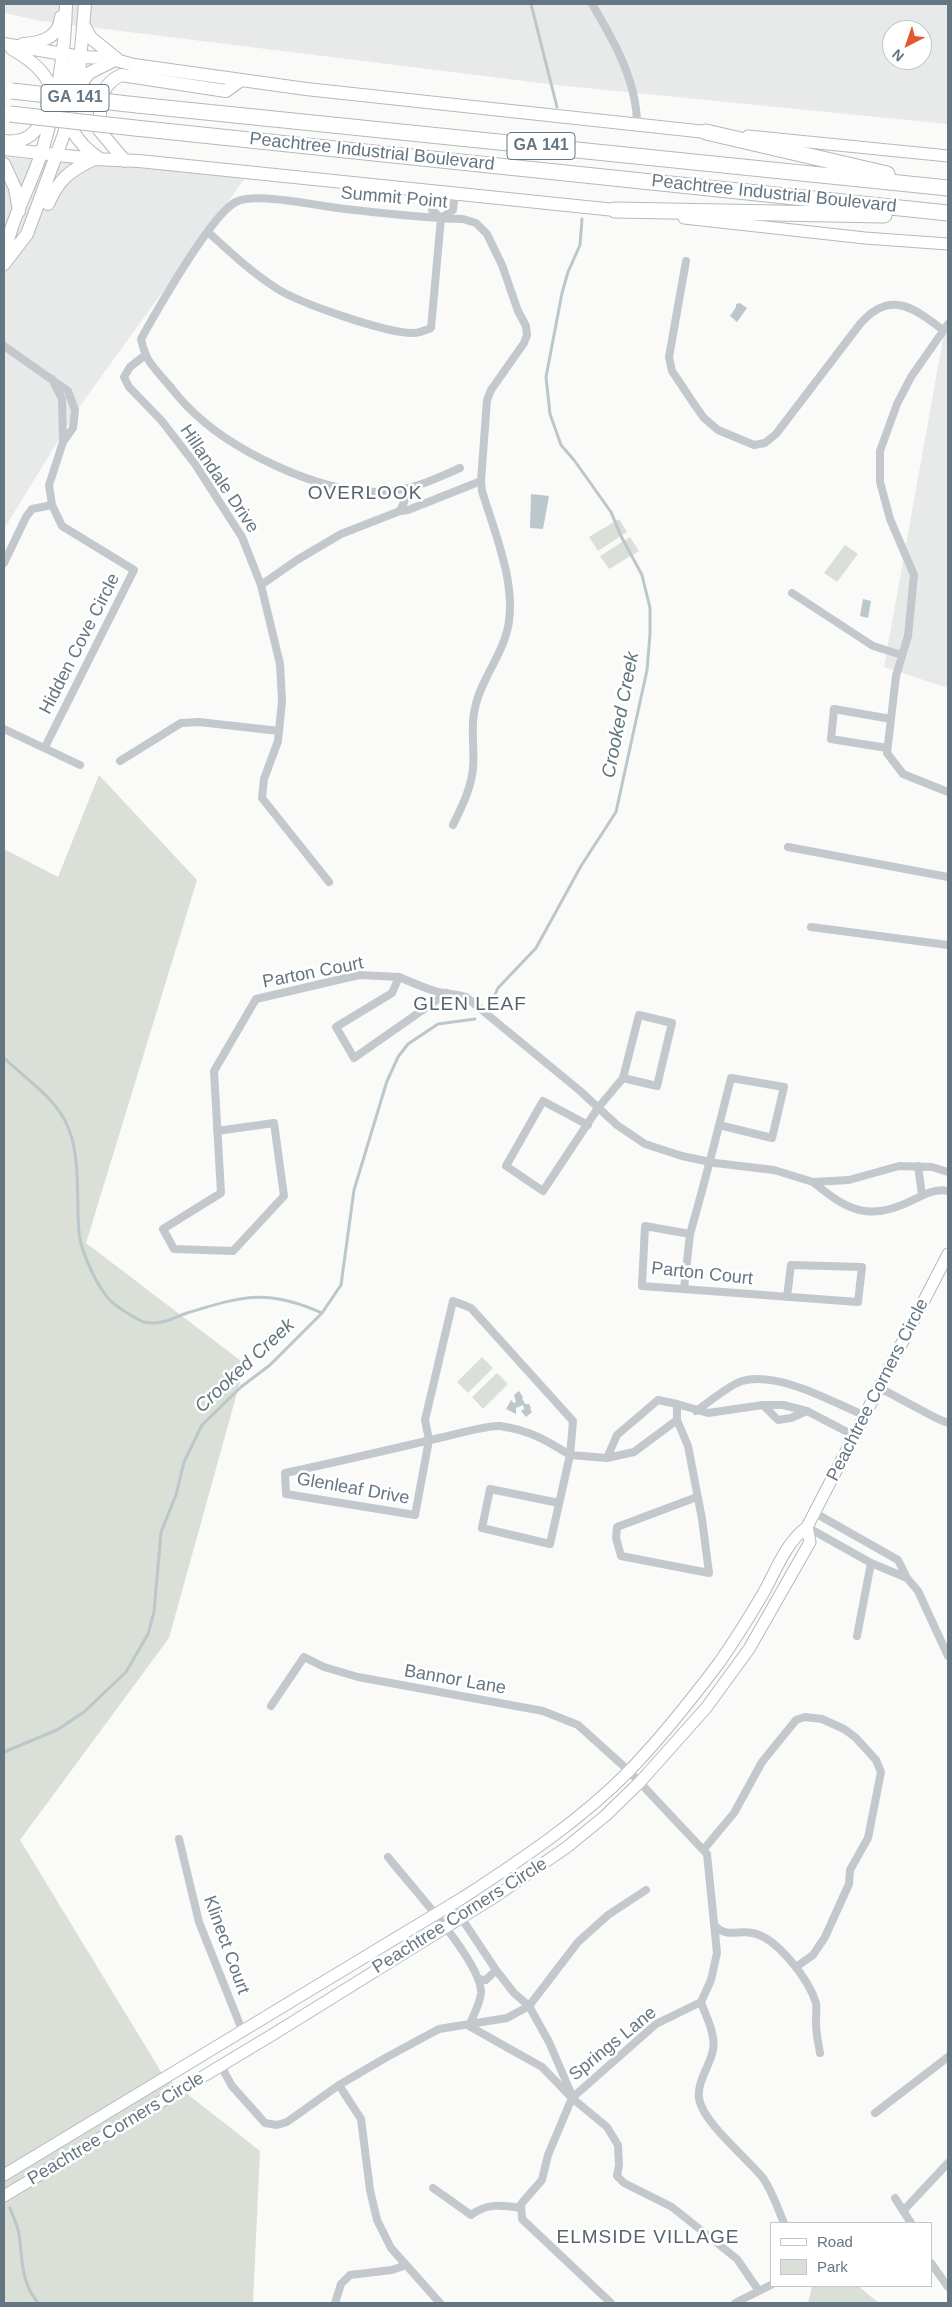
<!DOCTYPE html>
<style>
body{margin:0}
#map{position:relative;width:952px;height:2307px;overflow:hidden;background:#fafaf8;font-family:Arial,sans-serif}
canvas{display:block}
.frame{position:absolute;inset:0;border:5px solid #657683;pointer-events:none}
.legend{position:absolute;left:770px;top:2222px;width:162px;height:65px;box-sizing:border-box;background:#fff;border:1px solid #c1c8cd;margin:0;padding:6px 9px;list-style:none;font-size:15px;color:#657683}
.legend li{display:flex;align-items:center;gap:10px;height:25px}
.legend b{width:25px;border:1px solid #c1c8cd}
.north{position:absolute;left:882px;top:20px;width:50px;height:50px;box-sizing:border-box;background:#fff;border:1px solid #c1c8cd;border-radius:50%;rotate:221deg;font-size:14px;font-weight:700;line-height:20px;text-align:center;color:#657683}
.north::after{content:'';display:block;margin:auto;width:18px;height:22px;background:#e4572e;clip-path:polygon(50% 0,100% 100%,50% 72%,0 100%)}
</style>
<div id="map">
<canvas width="952" height="2307"></canvas>
<div class="frame"></div>
<ul class="legend">
<li><b style="height:6px;background:#fff"></b>Road</li>
<li><b style="height:14px;background:#dadfd7"></b>Park</li>
</ul>
<div class="north">N</div>
</div>
<script>
const g = document.querySelector('canvas').getContext('2d');
g.lineJoin = 'round';
function fillPath(path, color) {
  g.fillStyle = color;
  g.fill(path, 'evenodd');
}
function stroke(path, color, width, dash) {
  g.strokeStyle = color;
  g.lineWidth = width;
  g.lineCap = dash ? 'butt' : 'round';
  g.setLineDash(dash || []);
  g.stroke(path);
}
function write(font, color, halo, rows, align = 'center') {
  g.font = font + ' Arial,sans-serif';
  g.lineWidth = 5;
  g.setLineDash([]);
  g.textBaseline = 'middle';
  g.strokeStyle = halo;
  g.fillStyle = color;
  for (const [text, x, y, turn = 0] of rows) {
    g.save();
    g.translate(x, y);
    g.rotate((+turn || 0) * Math.PI / 180);
    g.textAlign = isNaN(turn) ? turn : align;
    if (halo) g.strokeText(text, 0, 0);
    g.fillText(text, 0, 0);
    g.restore();
  }
}
fillPath(new Path2D(`
 M4 4H948V124L556 85 41 21 4 13ZM892 30H922V60H892Z
 M4 157 69 163 128 162 248 174 77 410 4 529Z
 M948 311V688L884 667Z`), '#e8e9e9');
fillPath(new Path2D(`
 M619 519 627 532 598 551 589 537Z
 M630 537 639 551 609 569 600 556Z
 M845 545 858 554 837 582 824 573Z
 M99 775 197 880 86 1243 245 1364 169 1638 20 1840 163 2075 260 2151 253 2303H4V849L58 877Z
 M482 1357 493 1368 468 1393 457 1382Z
 M497 1373 508 1384 483 1409 472 1397Z
 M812 2286H858L879 2303H808Z`), '#dadfd7');
fillPath(new Path2D(`
 M740 303 747 308 737 322 730 316 736 307V304Z
 M531 494 549 496 543 529 530 528Z
 M863 599 871 601 868 618 860 616Z
 M519 1391 523 1397 522 1398 525 1404H529L531 1408 530 1409 532 1412 526 1417 521 1411 524 1409 523 1405 516 1408V1414L506 1409 511 1400 514 1403 516 1402 514 1395Z`), '#bbc7cb');
stroke(new Path2D(`
 M531 4 557 107
 M493 999 498 988 536 948 581 866 616 812 647 670 650 634V608L642 575 621 536 611 512 574 460 561 445 550 414 546 377 562 293 568 272 580 245 582 219
 M4 1058C26 1079 56 1098 68 1127 81 1158 76 1198 79 1232 80 1247 88 1264 95 1278 104 1294 108 1301 124 1311 130 1314 137 1320 144 1322 160 1326 173 1318 187 1313 243 1296 267 1288 322 1313
 M4 1752 57 1730 84 1712 126 1672 148 1634 154 1612 161 1532 176 1495 184 1462 202 1425 241 1387 270 1365 322 1313 341 1285 354 1190 387 1081 398 1057 408 1044 438 1024 475 1019
 M10 2208C13 2217 18 2226 19 2235 23 2261 20 2280 38 2303`), '#bbc7cb', 3);
const secondary = new Path2D(`
 M748 136 948 156
 M684 218 865 238 948 244
 M4 2175 464 1897C522 1859 581 1820 629 1771 662 1737 691 1700 719 1663 735 1640 750 1616 764 1592 776 1570 787 1541 807 1527L948 1254
 M4 2196 272 2035 496 1896 567 1847 605 1816 640 1782 706 1708 749 1649 810 1542 807 1527`);
const primary = new Path2D(`
 M85 27 91 38 117 59
 M4 44 81 57 108 58 134 65 306 89 706 132
 M23 44C41 43 59 38 61 17
 M12 49C30 59 52 76 53 99
 M78 88 89 73 113 61
 M59 89C65 119 73 142 100 159
 M60 91 78 55
 M4 141C28 144 36 132 48 113
 M4 149 94 159 139 161 615 210
 M125 161 99 130C101 108 97 86 121 75L226 91 241 80
 M4 164 15 188 19 211
 M48 204C59 179 69 171 94 159
 M5 263C5 229 30 188 41 154 56 107 65 54 66 4
 M4 264 27 234 64 134 79 73 85 4`);
const highway = new Path2D(`
 M137 105 948 188
 M135 128 948 213
 M706 132 887 174
 M615 210 884 215`);
stroke(secondary, '#b3babf', 13);
stroke(primary, '#b5babe', 14);
stroke(highway, '#b4b9bd', 17);
stroke(new Path2D(`
 M592 4C614 41 637 81 637 125
 M433 190 432 210 441 218
 M441 218 453 210 455 192
 M208 232C230 252 251 272 276 288 299 303 385 333 413 333 419 333 426 330 431 328L441 218
 M686 261 669 357 672 371 694 404 704 418 718 430 754 445 765 443 776 434 860 324C890 289 914 308 943 330
 M948 324 911 377 897 404 880 451V482L890 519 914 575 908 636 896 676 887 753 903 774 948 792
 M4 346 68 391 75 410 73 428 63 442
 M144 356 130 367 124 377 129 387 161 420 195 464 242 537 261 585 280 664 282 701 278 741 264 779 262 798 329 882
 M400 511 408 510 481 481
 M4 563 26 517 32 509 52 505
 M261 585 297 560 341 534 400 511 410 489
 M792 593 873 646 902 655
 M4 729 80 765
 M45 747 134 570 62 526 52 505 49 485 63 442 62 399 52 379
 M887 748 831 739 834 709 891 719
 M120 761 181 723 199 722 279 731
 M453 825C462 806 471 789 473 768 475 748 470 728 475 708 480 683 497 662 505 638 521 593 495 534 482 491L481 481 487 400 491 390 524 343 527 335 526 326 518 311 502 265 487 234 476 223 463 219C421 218 379 213 337 208 314 205 255 192 236 202 212 213 156 312 141 339 146 362 153 366 167 383 174 391 180 399 187 406 229 450 317 492 377 492 408 492 433 480 460 468
 M788 847 948 877
 M811 927 948 945
 M447 993 354 1058 336 1027 392 993 399 977C411 982 424 988 438 992 447 994 456 994 466 997L579 1090 617 1125 645 1144 682 1156 715 1163 774 1170 813 1182 849 1180 899 1166 932 1167 948 1172
 M588 1125 543 1101 506 1166 543 1191 598 1108 623 1078 639 1015 672 1023 657 1086 623 1078
 M719 1125 772 1138 784 1087 731 1078C718 1130 705 1182 690 1234L645 1226 642 1286 858 1302 862 1267 791 1265 787 1297
 M217 1131 274 1123 284 1196 233 1251 174 1249 163 1229 221 1193 214 1071 256 999 359 975 399 977
 M918 1166 922 1195
 M813 1182C849 1212 871 1222 915 1199 925 1194 937 1188 948 1191
 M684 1289 690 1234
 M878 1387 936 1418 948 1423
 M763 1405H783L807 1411
 M696 1411C708 1403 729 1385 742 1381 777 1371 831 1401 863 1415
 M429 1440 425 1420 453 1301 471 1308 573 1421 570 1455C546 1440 529 1430 500 1426 487 1425 453 1435 439 1438 388 1450 337 1462 285 1473L286 1494 415 1515 429 1440
 M607 1458 617 1435 658 1400 677 1404
 M697 1497 617 1527 616 1538 621 1556 709 1573 702 1519 688 1446 677 1420V1404L708 1413 763 1405 778 1420 791 1418 807 1411 853 1435
 M559 1503 490 1489 482 1528 550 1544 570 1455 607 1458 634 1452 677 1420
 M807 1527 871 1563 907 1578 898 1560 815 1513
 M907 1578 918 1591 948 1656
 M857 1636 871 1563
 M271 1706 304 1657 324 1667 358 1677 543 1711 578 1725 629 1771 707 1854 717 1953 711 1980 701 2002C706 2017 716 2034 713 2050 710 2066 697 2081 699 2098 702 2122 747 2158 763 2178 772 2191 778 2209 784 2223
 M179 1839 199 1922 242 2030
 M704 1849 734 1813 762 1762 796 1720 805 1717 822 1719 844 1729 855 1737 876 1760 881 1772 868 1838 850 1870 849 1884 825 1937 813 1955 796 1967
 M388 1857C408 1883 483 1963 481 1993 480 2004 473 2016 469 2026L542 2067 572 2098 607 2127 618 2145 619 2165 617 2176 624 2183 672 2207 737 2259 759 2291
 M452 1904 496 1970 514 1993 529 2006 549 2042 571 2093
 M715 1926C727 1938 738 1930 752 1933 777 1937 809 1980 816 2003 817 2008 816 2016 816 2022 816 2032 818 2043 820 2053
 M478 1979 486 1980 496 1970
 M221 2066 232 2086 265 2123 277 2125 287 2122 339 2085 361 2119 370 2190 377 2220 391 2248 440 2303
 M339 2085 387 2057 439 2029 507 2018 529 2006 578 1942 608 1915 646 1890
 M875 2113 948 2057
 M433 2188 471 2215C487 2203 502 2205 521 2208
 M895 2198 911 2223
 M903 2211 948 2163
 M931 2263 948 2287
 M335 2303 341 2284 350 2275 392 2270 406 2265
 M611 2303 522 2219 521 2204 542 2180 548 2155 572 2098 656 2024 701 2002
 M735 2303 771 2285`), '#c3c8cc', 8);
stroke(secondary, '#fff', 11);
stroke(primary, '#fff', 12);
stroke(highway, '#fff', 15);
const highwayBridge = new Path2D(`
 M12 91 137 105
 M10 114 135 128`);
stroke(highwayBridge, '#b4b9bd', 17, []);
stroke(highwayBridge, '#fff', 15);
for (const [x, y, w] of [
 [75,98,68],
 [541,146,68]
]) {
  const box = new Path2D();
  box.roundRect(x - w / 2, y - 13.5, w, 27, 4);
  g.fillStyle = '#fff';
  g.fill(box);
  stroke(box, '#657683', 1);
}
write('bold 16px', '#657683', null, [
 ["GA 141",75,98],
 ["GA 141",541,146]
]);
write('18px', '#657683', '#fff', [
 ["Peachtree Industrial Boulevard",372,152,6],
 ["Peachtree Industrial Boulevard",774,194,6],
 ["Summit Point",394,198,5],
 ["Hillandale Drive",219,479,56],
 ["Hidden Cove Circle",80,644,-63],
 ["Parton Court",313,973,-11],
 ["Parton Court",702,1274,6],
 ["Peachtree Corners Circle",878,1390,-63],
 ["Glenleaf Drive",353,1489,10],
 ["Bannor Lane",455,1680,10],
 ["Peachtree Corners Circle",460,1916,-32],
 ["Klinect Court",226,1945,70],
 ["Springs Lane",613,2044,-39],
 ["Peachtree Corners Circle",116,2129,-31]
]);
g.letterSpacing = '1px';
write('19px', '#57646e', '#fff', [
 ["OVERLOOK",365,494],
 ["GLEN LEAF",470,1005],
 ["ELMSIDE VILLAGE",648,2238]
]);
g.letterSpacing = '0px';
write('italic 19px', '#60757c', '#fff', [
 ["Crooked Creek",621,715,-79],
 ["Crooked Creek",245,1366,-43]
]);
</script>
